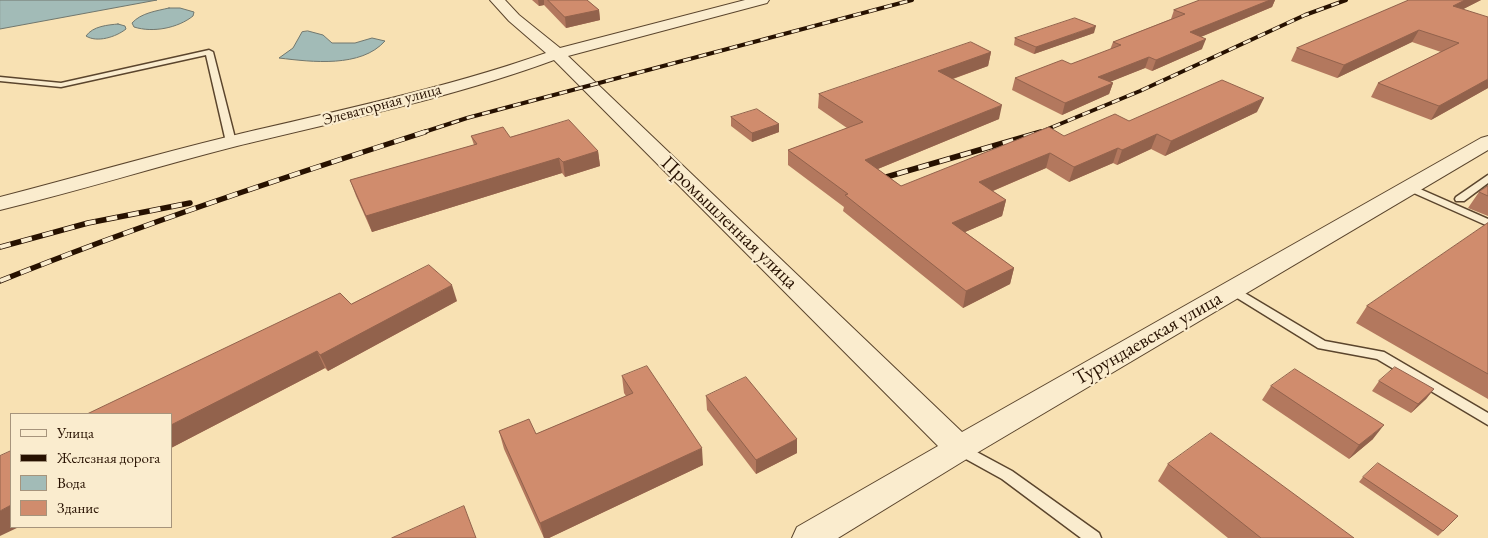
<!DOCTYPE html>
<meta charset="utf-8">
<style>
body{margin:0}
#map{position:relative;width:1488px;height:538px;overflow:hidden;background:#f8e1b3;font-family:"EB Garamond",serif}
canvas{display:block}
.legend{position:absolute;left:10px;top:413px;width:162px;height:115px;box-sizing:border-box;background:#faecce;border:1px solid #a6947c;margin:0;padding:6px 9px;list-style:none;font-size:15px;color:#271100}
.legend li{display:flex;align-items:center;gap:10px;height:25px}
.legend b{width:25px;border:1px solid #a6947c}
</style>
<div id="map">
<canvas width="1488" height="538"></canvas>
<ul class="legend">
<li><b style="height:6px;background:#faecce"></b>Улица</li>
<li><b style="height:6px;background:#271100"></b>Железная дорога</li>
<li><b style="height:14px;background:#a2bbb7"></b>Вода</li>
<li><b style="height:14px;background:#d08c6d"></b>Здание</li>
</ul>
</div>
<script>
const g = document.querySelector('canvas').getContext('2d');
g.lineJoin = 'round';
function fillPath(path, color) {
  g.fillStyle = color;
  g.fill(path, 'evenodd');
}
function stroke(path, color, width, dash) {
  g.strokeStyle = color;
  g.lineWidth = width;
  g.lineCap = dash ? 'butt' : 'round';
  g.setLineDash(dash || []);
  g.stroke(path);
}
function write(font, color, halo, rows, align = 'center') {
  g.font = font + ' "EB Garamond",serif';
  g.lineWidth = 4.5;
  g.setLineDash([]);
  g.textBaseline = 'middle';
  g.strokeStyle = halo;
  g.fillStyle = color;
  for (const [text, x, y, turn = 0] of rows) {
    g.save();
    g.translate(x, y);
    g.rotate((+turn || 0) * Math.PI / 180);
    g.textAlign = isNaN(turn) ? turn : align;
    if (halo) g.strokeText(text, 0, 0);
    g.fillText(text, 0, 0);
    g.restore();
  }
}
const water = new Path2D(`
 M0 0H157L0 29Z
 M169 8H180L194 12 193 16C178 28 153 33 134 27L132 23C141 13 156 11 169 8Z
 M118 24 125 26 126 29C116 37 97 43 86 36 93 26 108 25 118 24Z
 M308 31 323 35 332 43H355L372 38 385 41C361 68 312 62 279 58L293 48 302 32Z`);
fillPath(water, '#a2bbb7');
stroke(water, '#71776e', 1);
const lane = new Path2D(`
 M209 50 213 52 236 142 234 144 231 145 226 142 206 55 61 87 0 81V77L61 83Z
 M1488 175V183L1464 201H1456L1455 199 1456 197Z
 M1411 185 1488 219V226L1407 190 1406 188 1407 186Z
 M1233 286 1325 341 1384 352 1488 413V425L1377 359 1318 348 1229 293 1227 290 1229 287Z
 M960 443 1012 471 1099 533 1101 538H1081L1002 479 955 453 953 449 955 445Z`);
const street = new Path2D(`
 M490 0H505L519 15 560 48 745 0H769L767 3 568 56 962 432 1481 138 1488 136V150L970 457 838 538H792L797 527 938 446 554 60C451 98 343 120 237 146 158 166 79 191 0 210V197C77 177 153 155 231 136 336 111 443 89 546 53L509 21Z`);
stroke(lane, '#5b452d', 3);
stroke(street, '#5b452d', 2);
fillPath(lane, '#faecce');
fillPath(street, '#faecce');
const railFar1 = new Path2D(`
 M421 133 467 118 912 0
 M1038 133 1140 91 1305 15 1346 0`);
const rail = new Path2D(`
 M876 180 1041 132
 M0 247 88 223 190 203
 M0 281C139 225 282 178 425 132`);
stroke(railFar1, '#271100', 4);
stroke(rail, '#271100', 5.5);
stroke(railFar1, '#faecce', 2.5, [8]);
stroke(rail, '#faecce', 4, [11]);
fillPath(new Path2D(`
 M532 0H587L599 10 600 20 566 28 544 5 539 6Z
 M1200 0H1275L1272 7 1201 37 1202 49 1152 71 1145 68 1109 82 1113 83 1109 94 1062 115 1012 90 1015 78 1071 64 1110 50 1113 42 1171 19 1174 10Z
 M1409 0H1481L1463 9 1488 88 1431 120 1371 97 1378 83 1441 52 1412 42 1337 78 1291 61 1297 48Z
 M1094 33 1034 54 1014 45 1015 38Z
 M991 52 988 66 953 79 999 119 878 169 901 186 1064 136 1129 121 1257 112 1165 156 1151 149 1117 165 1113 163 1069 182 1046 168 993 191 1006 200 1002 216 965 232 1014 268 1010 284 963 308 843 211 844 207 788 165V150L847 128 818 108 819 94Z
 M731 117 779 124V132L752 142 731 126Z
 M471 136 510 137 598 151 600 166 565 177 562 173 372 232 356 196 350 180 474 145Z
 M1488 186V216L1468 208 1479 192Z
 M1488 223V399L1356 323 1367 306Z
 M457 301 328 371 325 368 171 448V414L351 304Z
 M622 376 703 465 549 538H544L504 449 499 431 536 434 626 396 624 393Z
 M1379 381 1434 389 1426 399 1411 413 1372 391Z
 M1271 386 1373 439 1349 459 1262 400Z
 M706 396 797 439V453L756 474 707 410Z
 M1168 464 1354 538H1228L1158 481Z
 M1363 477 1458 516 1438 536 1359 482Z`), '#b3785e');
fillPath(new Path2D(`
 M538 0H544V5L539 6Z
 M1270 0H1275L1272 7 1186 43 1190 32Z
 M1465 0H1481L1446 18 1453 6Z
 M599 10 600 20 566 28 565 17Z
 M1096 26 1094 33 1034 54 1036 47Z
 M1419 30 1412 42 1337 78 1344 65Z
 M1206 39 1202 49 1152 71 1156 60Z
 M991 52 988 66 935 85 938 71Z
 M1149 57 1145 68 1095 88 1098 77Z
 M1488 79V88L1431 120 1439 106Z
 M1113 83 1109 94 1062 115 1065 103Z
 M1264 98 1257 112 1165 156 1171 141Z
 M1002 105 999 119 863 175 865 160Z
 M779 124V132L752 142V133Z
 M1157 134 1151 149 1117 165 1122 150Z
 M1118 148 1113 163 1069 182 1074 167Z
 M598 151 600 166 565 177 563 162Z
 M1050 153 1046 168 976 198 979 182Z
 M559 158 562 173 372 232 366 216Z
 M1006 200 1002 216 949 239 952 223Z
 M1014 268 1010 284 963 308 966 291Z
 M452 285 457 301 328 371 320 355Z
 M317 351 325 368 171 448V425Z
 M1434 389 1426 399 1411 413 1418 404Z
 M1384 425 1373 439 1349 459 1359 445Z
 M797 439V453L756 474V460Z
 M702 448 703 465 549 538H544L540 523Z
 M11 505V527H19L0 536V511Z`), '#92624c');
const building = new Path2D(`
 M548 0H587L599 10 565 17Z
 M1200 0H1270L1190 32 1206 39 1156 60 1149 57 1098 77 1113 83 1065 103 1015 78 1062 60 1071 64 1121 45 1113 42 1185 14 1174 10Z
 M1409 0H1465L1453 6 1488 17V79L1439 106 1378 83 1459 43 1419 30 1344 65 1297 48Z
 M1075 18 1096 26 1036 47 1015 38Z
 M971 42 991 52 938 71 1002 105 865 160 901 186 1049 127 1064 136 1115 114 1129 121 1222 80 1264 98 1171 141 1157 134 1122 150 1118 148 1074 167 1050 153 979 182 1006 200 952 223 1014 268 966 291 845 195 848 194 788 150 863 122 819 94Z
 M757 109 779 124 752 133 731 117Z
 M569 120 598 151 563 162 559 158 366 216 350 180 477 144 471 136 503 127 510 137Z
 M1488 186V196L1479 192Z
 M1488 223V374L1367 306Z
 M429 265 452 285 320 355 317 351 171 425V414H87L340 293 351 304Z
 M647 366 702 448 540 523 499 431 529 419 536 434 633 393 622 376Z
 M1395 367 1434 389 1418 404 1379 381Z
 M1295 369 1384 425 1359 445 1271 386Z
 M746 377 797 439 756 460 706 396Z
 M1211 433 1354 538H1261L1168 464Z
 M11 451V505L0 511V456Z
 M1378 463 1458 516 1443 531 1363 477Z
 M464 506 476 538H392Z`);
fillPath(building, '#d08c6d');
stroke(building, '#92624c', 1);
write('16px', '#271100', '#faecce', [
 ["Элеваторная улица",382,105,-15]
]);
write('20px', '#271100', '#faecce', [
 ["Промышленная улица",729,223,44],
 ["Турундаевская улица",1148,339,-30]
]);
</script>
